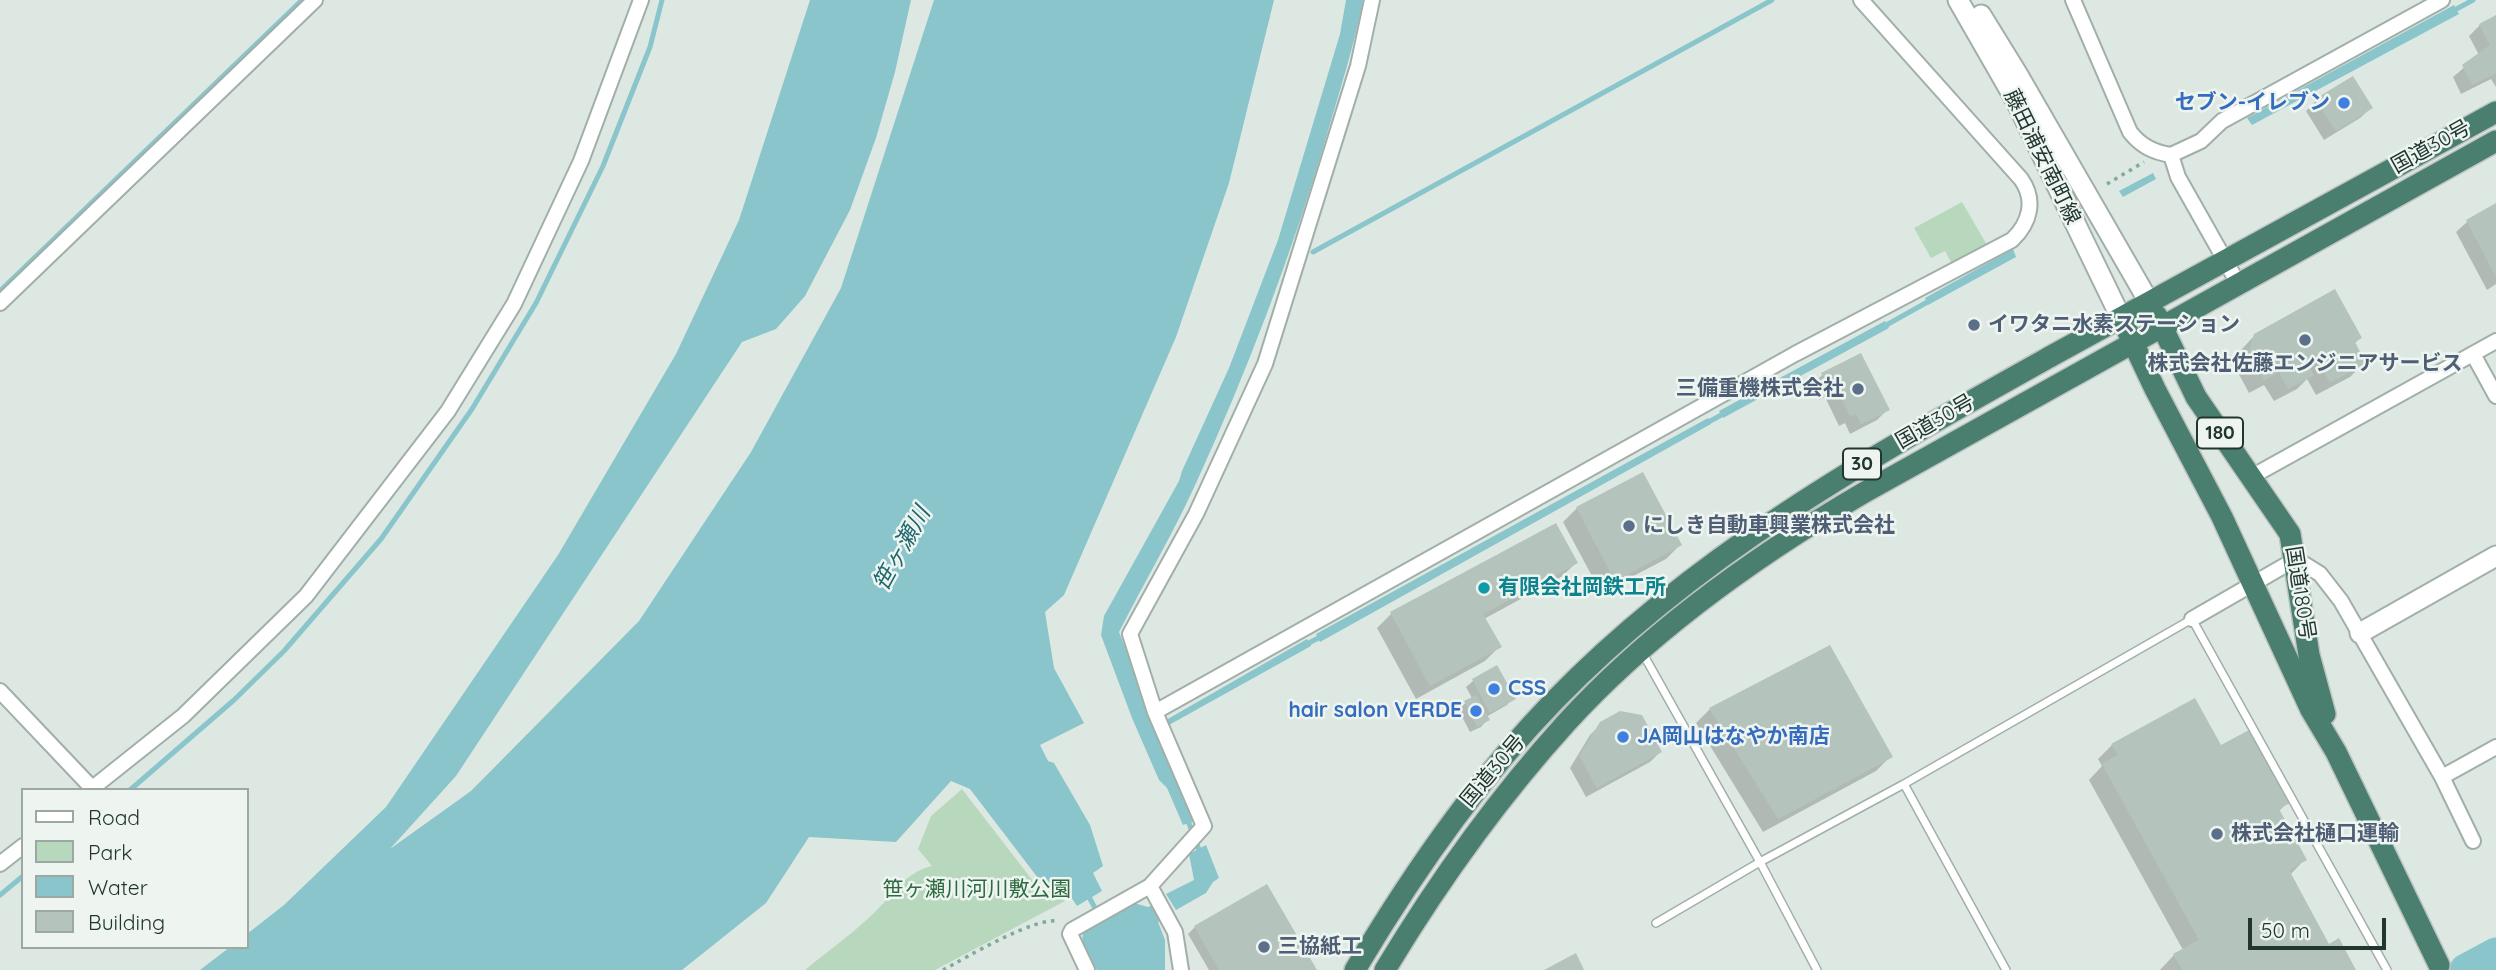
<!DOCTYPE html>
<meta charset="utf-8">
<style>
body{margin:0}
#map{position:relative;width:2496px;height:970px;overflow:hidden;background:#dee8e3;font-family:Quicksand,sans-serif}
canvas{display:block}
.legend{position:absolute;left:21px;top:788px;width:228px;height:161px;box-sizing:border-box;background:#eef5f1;border:2px solid #9ca9a3;margin:0;padding:9px 12px;list-style:none;font-size:21px;color:#21362f}
.legend li{display:flex;align-items:center;gap:14px;height:35px}
.legend b{width:35px;border:2px solid #9ca9a3}
.scale{position:absolute;left:2248px;top:918px;width:138px;height:32px;box-sizing:border-box;border:4px solid #21362f;border-top:0;padding-left:9px;font-size:21px;line-height:24px;white-space:nowrap;color:#21362f;-webkit-text-stroke:5px #eef5f1;paint-order:stroke}
</style>
<div id="map">
<canvas width="2496" height="970"></canvas>
<ul class="legend">
<li><b style="height:9px;background:#fff"></b>Road</li>
<li><b style="height:19px;background:#b8d8be"></b>Park</li>
<li><b style="height:19px;background:#89c5ca"></b>Water</li>
<li><b style="height:19px;background:#b4c3bb"></b>Building</li>
</ul>
<div class="scale">50 m</div>
</div>
<script>
const g = document.querySelector('canvas').getContext('2d');
g.lineJoin = 'round';
function fillPath(path, color) {
  g.fillStyle = color;
  g.fill(path, 'evenodd');
}
function stroke(path, color, width, dash) {
  g.strokeStyle = color;
  g.lineWidth = width;
  g.lineCap = dash ? 'butt' : 'round';
  g.setLineDash(dash || []);
  g.stroke(path);
}
function write(font, color, halo, rows, align = 'center') {
  g.font = font + ' Quicksand,"Noto Sans JP",sans-serif';
  g.lineWidth = 5;
  g.setLineDash([]);
  g.textBaseline = 'middle';
  g.strokeStyle = halo;
  g.fillStyle = color;
  for (const [text, x, y, turn = 0] of rows) {
    g.save();
    g.translate(x, y);
    g.rotate((+turn || 0) * Math.PI / 180);
    g.textAlign = isNaN(turn) ? turn : align;
    if (halo) g.strokeText(text, 0, 0);
    g.fillText(text, 0, 0);
    g.restore();
  }
}
fillPath(new Path2D(`
 M1962 202 1987 245 1952 264 1945 251 1931 258 1914 228Z
 M962 789 1033 881 1065 901 935 970H805C829 950 855 932 877 910 895 892 906 872 932 866L918 849 931 816Z`), '#b8d8be');
fillPath(new Path2D(`
 M810 0H911L895 72 876 138 850 210 805 296 776 329 742 342 456 776 390 849 471 791 639 621 751 452 841 288 934 0H1274L1229 183 1176 337 1064 595 1045 612 1054 668 1084 723 1040 745 1048 761 1054 763 1090 825 1103 866 1093 873 1102 891 1077 906 1067 891 1056 889 1038 878 970 789 951 781 896 842 809 837 766 903 682 970H200L230 947H247V934L284 905 386 807 558 555 676 354 739 220Z
 M1346 0H1363C1354 47 1339 92 1326 138 1291 256 1248 369 1197 481 1174 532 1145 581 1119 632L1194 821 1183 825 1167 788 1159 780 1132 718 1101 635 1104 616 1179 481 1182 471 1229 368 1278 240 1340 34Z
 M2454 5 2459 14 2252 125 2247 118Z
 M2153 173 2156 179 2123 197 2119 191Z
 M2013 249 2016 257 1928 305 1925 298Z
 M1885 321 1889 328 1723 418 1719 411Z
 M1708 418 1711 424 1320 642 1316 634Z
 M1307 639 1311 646 1169 725 1166 720Z
 M1206 845 1219 878 1213 882 1206 893 1176 910 1166 894 1194 880 1189 854Z
 M1127 901 1148 907 1153 905 1162 920 1158 922 1165 940V970H1097C1084 958 1079 941 1085 925Z`), '#89c5ca');
fillPath(new Path2D(`
 M2496 17V87L2491 79 2461 94 2453 77 2479 55 2469 36 2480 25Z
 M2317 100 2371 108 2360 118 2324 140 2306 111Z
 M2496 205V284L2487 290 2456 232 2467 222Z
 M2255 335 2360 338 2354 344 2364 363 2350 377 2316 395 2307 379 2297 389 2274 401 2264 385 2249 393 2235 367 2241 350Z
 M1861 356 1887 410 1877 420 1850 434 1845 423 1839 426 1825 397 1819 400 1811 386 1822 375Z
 M1577 508 1680 545 1666 559 1601 593 1563 522Z
 M1555 525 1576 563 1561 577 1484 619 1499 647 1485 661 1416 699 1377 628 1391 614Z
 M1496 667 1513 698 1507 705 1486 717 1487 720 1481 727 1470 732 1458 709 1472 698 1466 687 1473 681Z
 M1710 709 1890 757 1876 771 1763 832 1696 723Z
 M1601 724 1660 752 1650 762 1586 797 1570 768 1590 735Z
 M2112 745 2220 748 2287 803 2278 812 2305 859 2291 874 2329 946 2354 970H2160L2174 955 2183 950 2089 780 2102 766 2098 759Z
 M1195 927 1315 970H1209L1188 934Z`), '#0003');
stroke(new Path2D(`
 M2451 12 2473 0
 M1313 252 1772 0
 M0 291 302 0
 M1881 328 1931 300
 M1703 425 1725 413
 M1305 645 1324 635
 M130 790 234 700 284 651 381 539 472 409 536 303 603 166 650 47 662 0
 M1187 818 1201 855
 M1087 893 1097 912
 M0 895 23 876`), '#89c5ca', 5);
stroke(new Path2D(`
 M2466 970 2496 954`), '#89c5ca', 33);
fillPath(new Path2D(`
 M2496 15V73L2472 85 2462 65 2490 45 2479 24Z
 M2353 76 2373 108 2336 131 2315 99Z
 M2496 203V277L2466 220Z
 M2335 289 2362 338 2355 342 2366 363 2330 383 2315 354 2305 359 2314 375 2288 389 2279 372 2264 380 2249 352 2254 334Z
 M1861 353 1890 410 1861 424 1856 414 1850 416 1836 387 1830 390 1821 373Z
 M1643 472 1682 545 1615 581 1576 507Z
 M1556 523 1578 563 1483 614 1502 647 1430 686 1390 612Z
 M1830 645 1893 757 1778 819 1709 708Z
 M1497 665 1516 699 1490 713 1472 679Z
 M1476 695 1490 720 1477 727 1464 701Z
 M2195 698 2221 745 2249 730 2290 803 2279 809 2307 860 2289 870 2329 944 2339 938 2356 970H2182L2173 954 2199 940 2102 764 2118 755 2111 744Z
 M1620 711 1642 715 1662 752 1597 788 1579 756 1600 722Z
 M1267 884 1317 970H1219L1194 926Z
 M1576 953 1584 970H1544Z`), '#b4c3bb');
const service = new Path2D(`
 M1642 652 1760 862 1817 970
 M1904 784 2006 970
 M1656 923 1760 862 1904 784 2192 619 2387 970`);
const minor = new Path2D(`
 M2073 0 2130 132C2141 146 2153 152 2171 155L2201 141 2222 121 2442 0
 M2171 155 2178 177 2239 285
 M0 303 315 0
 M2473 354 2496 396
 M2251 477 2496 341
 M2192 619 2296 559 2320 574 2341 601 2442 777 2473 841
 M0 691 92 788
 M1155 712 1130 634 1196 514 1265 364 1358 66 1372 0
 M2442 777 2496 747
 M90 790 183 716 306 596 448 411 514 304 581 161 641 0
 M0 864 23 846
 M1150 886 1175 932 1181 970
 M1087 970 1070 934 1072 930 1150 886 1204 826 1155 712 1795 354 2012 240C2030 223 2036 200 2021 179L1861 0`);
const tertiary = new Path2D(`
 M1958 0 2016 101 2121 318
 M1981 15 2018 75 2149 302
 M2360 633 2496 556`);
const trunk = new Path2D(`
 M2157 316 2196 397 2290 534 2309 655 2325 714
 M2128 332 2155 389 2222 517 2311 710 2336 752 2439 965
 M1355 970C1412 874 1476 781 1554 701 1698 552 1876 454 2055 354 2202 273 2349 192 2496 112
 M1385 970C1438 882 1498 798 1567 722 1652 629 1757 555 1865 492L2496 141`);
stroke(service, '#a2afa9', 10);
stroke(minor, '#a2afa9', 18);
stroke(tertiary, '#a2afa9', 23);
stroke(trunk, '#bcc3c1', 24);
stroke(new Path2D(`
 M2107 184 2144 162
 M943 970C967 957 1034 917 1059 921`), '#80aa99', 3.5, [3.5, 5]);
stroke(service, '#fff', 7);
stroke(minor, '#fff', 14);
stroke(tertiary, '#fff', 19);
stroke(trunk, '#4a7e6e', 21);
for (const [x, y, r, color] of [
 [2344,103,7,"#3f7fe0"],
 [1974,325,7,"#5c6f8a"],
 [2305,340,7,"#5c6f8a"],
 [1858,389,7,"#5c6f8a"],
 [1629,526,7,"#5c6f8a"],
 [1484,588,7,"#0f9aa8"],
 [1494,689,7,"#3f7fe0"],
 [1476,711,7,"#3f7fe0"],
 [1623,737,7,"#3f7fe0"],
 [2217,834,7,"#5c6f8a"],
 [1264,947,7,"#5c6f8a"]
]) {
  const dot = new Path2D();
  dot.arc(x, y, r, 0, 2 * Math.PI);
  g.fillStyle = color;
  g.fill(dot);
  stroke(dot, '#eef5f1', 2.5);
}
for (const [x, y, w] of [
 [2220,433,46],
 [1862,464,38]
]) {
  const box = new Path2D();
  box.roundRect(x - w / 2, y - 15.5, w, 31, 5);
  g.fillStyle = '#eef5f1';
  g.fill(box);
  stroke(box, '#21362f', 2);
}
write('bold 19px', '#21362f', null, [
 ["180",2220,433],
 ["30",1862,464]
]);
write('bold 21px', '#366cbe', '#eef5f1', [
 ["セブン-イレブン",2330,103],
 ["CSS",1508,689,"left"],
 ["hair salon VERDE",1462,711],
 ["JA岡山はなやか南店",1637,737,"left"]
], 'right');
write('21px', '#21362f', '#eef5f1', [
 ["国道30号",2431,147,-29],
 ["藤田浦安南町線",2042,157,64],
 ["国道30号",1935,422,-30],
 ["国道180号",2300,593,81],
 ["国道30号",1493,771,-50]
]);
write('bold 21px', '#4e5e75', '#eef5f1', [
 ["イワタニ水素ステーション",1988,325],
 ["株式会社佐藤エンジニアサービス",2305,364,"center"],
 ["三備重機株式会社",1844,389,"right"],
 ["にしき自動車興業株式会社",1643,526],
 ["株式会社樋口運輸",2231,834],
 ["三協紙工",1278,947]
], 'left');
write('bold 21px', '#0d838f', '#eef5f1', [
 ["有限会社岡鉄工所",1498,588]
], 'left');
write('21px', '#2e6a40', '#eef5f1', [
 ["笹ヶ瀬川河川敷公園",977,890]
]);
write('italic 23px', '#20666d', '#eef5f1', [
 ["笹ヶ瀬川",902,549,-61]
]);
</script>
